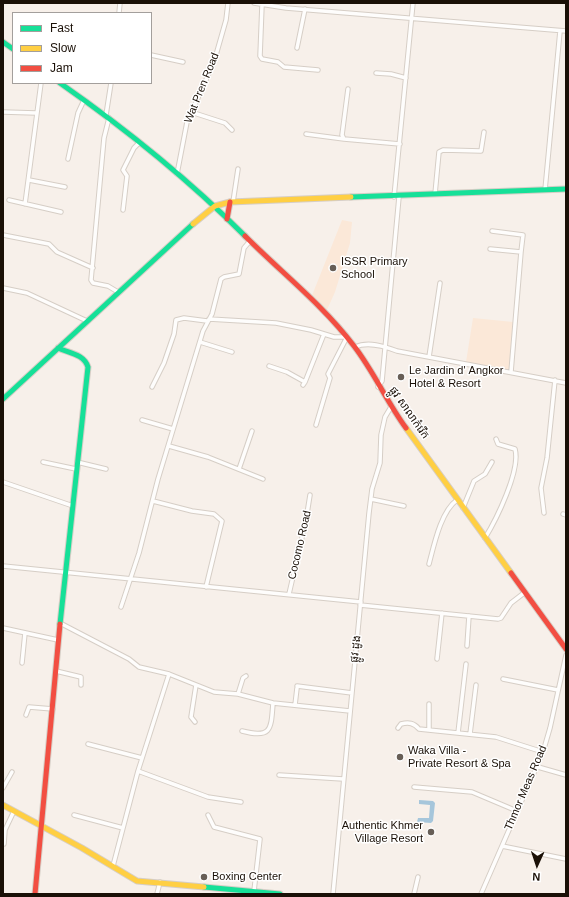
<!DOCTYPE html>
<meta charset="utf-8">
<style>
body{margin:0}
#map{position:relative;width:569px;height:897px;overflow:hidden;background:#f7f0ea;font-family:Arial,sans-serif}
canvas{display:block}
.frame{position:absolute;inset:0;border:4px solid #1a1007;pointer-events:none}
.legend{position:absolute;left:12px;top:12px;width:140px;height:72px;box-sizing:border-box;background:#fff;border:1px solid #a39f9c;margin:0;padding:5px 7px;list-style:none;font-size:12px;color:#1a1007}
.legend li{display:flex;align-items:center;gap:8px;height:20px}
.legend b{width:20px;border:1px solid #a39f9c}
.north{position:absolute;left:517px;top:845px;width:40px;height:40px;-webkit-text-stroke:3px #fff;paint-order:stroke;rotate:183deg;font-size:11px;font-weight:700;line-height:16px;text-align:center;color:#1a1007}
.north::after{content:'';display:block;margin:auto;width:14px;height:18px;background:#1a1007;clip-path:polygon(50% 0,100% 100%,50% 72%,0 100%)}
</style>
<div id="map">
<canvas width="569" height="897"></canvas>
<div class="frame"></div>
<ul class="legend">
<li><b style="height:5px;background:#16e098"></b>Fast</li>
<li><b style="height:5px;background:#ffcf43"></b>Slow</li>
<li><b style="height:5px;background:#f24e42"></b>Jam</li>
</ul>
<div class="north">N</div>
</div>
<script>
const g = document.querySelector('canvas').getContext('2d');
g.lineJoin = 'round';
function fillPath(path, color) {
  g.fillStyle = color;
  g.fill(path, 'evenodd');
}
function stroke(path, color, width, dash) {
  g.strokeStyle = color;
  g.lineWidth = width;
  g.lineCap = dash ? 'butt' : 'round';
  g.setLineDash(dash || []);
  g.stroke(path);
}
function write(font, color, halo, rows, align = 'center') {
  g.font = font + ' Arial,"Noto Sans Khmer",sans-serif';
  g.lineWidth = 3;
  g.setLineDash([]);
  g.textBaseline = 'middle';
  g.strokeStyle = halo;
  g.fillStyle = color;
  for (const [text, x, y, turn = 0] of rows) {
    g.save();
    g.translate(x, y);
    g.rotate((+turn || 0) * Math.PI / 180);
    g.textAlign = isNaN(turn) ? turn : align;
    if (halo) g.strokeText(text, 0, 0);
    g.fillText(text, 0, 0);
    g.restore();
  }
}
fillPath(new Path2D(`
 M342 220 352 222 350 243 335 292 326 312 311 298Z
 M473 318 513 322 509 370 466 362Z`), '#fbe8d8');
fillPath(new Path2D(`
 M419 800 433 801 435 803 433 821 431 823 417 822 418 818H429L430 805 419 804Z`), '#a6c6db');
const street = new Path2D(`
 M254 3 286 8 566 31
 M262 5 260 56 262 59 278 62 284 67 318 70
 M119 13 120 3
 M297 48 305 9
 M151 55 183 62
 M376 73 391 74 406 78
 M348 89 342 135 344 139 400 144
 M3 112 36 113
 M191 112 225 123 232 130
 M106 115 111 83
 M109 118 104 138 91 280 93 283 108 286 118 292
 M306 134 344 139
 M68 159 78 113 84 100
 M177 174 187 122 214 62 226 20 228 3
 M29 180 65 187
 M545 190 560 31
 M435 194 439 152 443 150 481 151 484 132
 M394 197 413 3
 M9 200 61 212
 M233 202 238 169
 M25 204 41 83
 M123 210 127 176 123 170 134 148 139 143
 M492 231 523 235 521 252
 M3 235 49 244 57 252 93 268
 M490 249 521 252 511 372
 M3 288 27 293 87 321
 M209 319 276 323 311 330 334 337H347
 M200 342 232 352
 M355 347C368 341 384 346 397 351L566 383
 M429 357 440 283
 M269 366 287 372 305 382 303 385
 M305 382 324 334
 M152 387 164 363 174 334 176 320 184 318 207 321
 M378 387 382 381 399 197
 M142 420 173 429
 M316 425 330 378 328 374 347 337
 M169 446 208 457 263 479
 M43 462 76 469
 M77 462 106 469
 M239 469 252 431
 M3 482 73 506
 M371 499 404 506
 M153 501 192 511 214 514 222 521 206 587
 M463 508 474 481 485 474 492 462
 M544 513 541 488 547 458 555 380
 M563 514 566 515
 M485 538C496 520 521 470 515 449L498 444 496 439
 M429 564C434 545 441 511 457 500
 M3 566 361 602
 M289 594 306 520 310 495
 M360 605 498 619 501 618 511 603 524 593
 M121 607 139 553 158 479 203 331 212 314 221 279 224 277 239 274 244 248 250 241
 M60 623 129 659 139 667 169 674 214 692 238 694 273 703 350 711
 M3 628 58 640
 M467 646 469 616
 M437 659 442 613
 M22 663 25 633
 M56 671 81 677V685
 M503 679 558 690
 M297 686 352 693
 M238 694 243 678 246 676
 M295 705 297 688
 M26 715 29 707 53 709
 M195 722 191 717 196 685
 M398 728 401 724C409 722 414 723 419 729L496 737 543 752
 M429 730V704
 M242 731C272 739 271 729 273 703
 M458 733 466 664
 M470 734 476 685
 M88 744 142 758
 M538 767 566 775
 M138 771 208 797 241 802
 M279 775 343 779
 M414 787 472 792 517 811
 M3 788 12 772
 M74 815 123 828
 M208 815 214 827 260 839 254 891
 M4 844 5 830 14 811
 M502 846 566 859
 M113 866 138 771 169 674
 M157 894 160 882
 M333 894 369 513 372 489 380 463 381 435 385 417 391 407
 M414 894 418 877
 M481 894 543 752 550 728 566 655`);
const fast = new Path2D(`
 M3 42 13 49
 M60 83C126 129 189 180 245 236
 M351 197 566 189
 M58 348C69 353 84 354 88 367L60 624
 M3 399 193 224
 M204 887 280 894`);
const slow = new Path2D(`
 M193 224 215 206 230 202 351 197
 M406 428 511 573
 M3 805 82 848 137 881 204 887`);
const jam = new Path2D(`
 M227 219 230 202
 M245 236C282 273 323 305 354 346 374 372 387 402 406 428
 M511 573 566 649
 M35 894 60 624`);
stroke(street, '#d6cec6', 5.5);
stroke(fast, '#d6cec6', 7);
stroke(slow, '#d6cec6', 7);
stroke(jam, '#d6cec6', 7);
stroke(street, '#fefdfc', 3.5);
stroke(fast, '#16e098', 5);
stroke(slow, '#ffcf43', 5);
stroke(jam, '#f24e42', 5);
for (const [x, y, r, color] of [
 [333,268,4,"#675e56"],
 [401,377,4,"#675e56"],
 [400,757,4,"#675e56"],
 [431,832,4,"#675e56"],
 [204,877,4,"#675e56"]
]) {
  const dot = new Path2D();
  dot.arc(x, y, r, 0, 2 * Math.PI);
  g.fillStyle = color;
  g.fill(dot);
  stroke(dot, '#fff', 1.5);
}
write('11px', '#1a1007', '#fff', [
 ["Wat Pren Road",202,88,-68],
 ["ផ្លូវ សាលាកំរើក",409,413,55],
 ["Cocomo Road",300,545,-77],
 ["ផ្លូវ ដូង",356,649,-84],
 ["Thmor Meas Road",526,788,-67]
]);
write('11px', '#1a1007', '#fff', [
 ["ISSR Primary",341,262],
 ["School",341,275],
 ["Le Jardin d' Angkor",409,371],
 ["Hotel & Resort",409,384],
 ["Waka Villa -",408,751],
 ["Private Resort & Spa",408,764],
 ["Authentic Khmer",423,826,"right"],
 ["Village Resort",423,839,"right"],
 ["Boxing Center",212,877]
], 'left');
</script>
